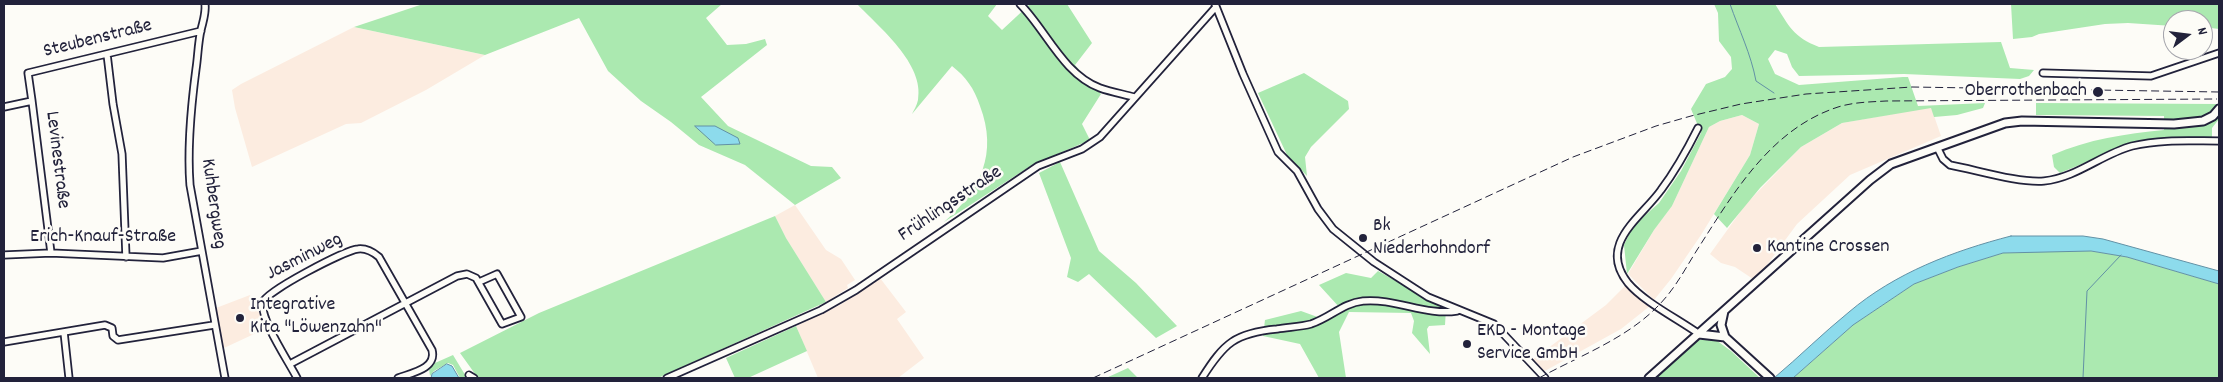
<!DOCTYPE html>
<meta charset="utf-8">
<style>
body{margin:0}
#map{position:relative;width:2223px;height:382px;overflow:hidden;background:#fdfcf7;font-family:Dekko,sans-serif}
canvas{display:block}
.frame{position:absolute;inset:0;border:5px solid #22223b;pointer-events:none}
.north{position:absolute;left:2163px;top:10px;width:50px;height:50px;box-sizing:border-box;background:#fdfcf7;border:1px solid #a5a5ac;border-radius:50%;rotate:75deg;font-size:14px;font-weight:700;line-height:20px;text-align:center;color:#22223b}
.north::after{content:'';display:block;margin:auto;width:18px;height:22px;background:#22223b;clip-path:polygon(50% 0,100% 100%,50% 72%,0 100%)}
</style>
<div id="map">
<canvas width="2223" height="382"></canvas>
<div class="frame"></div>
<div class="north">N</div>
</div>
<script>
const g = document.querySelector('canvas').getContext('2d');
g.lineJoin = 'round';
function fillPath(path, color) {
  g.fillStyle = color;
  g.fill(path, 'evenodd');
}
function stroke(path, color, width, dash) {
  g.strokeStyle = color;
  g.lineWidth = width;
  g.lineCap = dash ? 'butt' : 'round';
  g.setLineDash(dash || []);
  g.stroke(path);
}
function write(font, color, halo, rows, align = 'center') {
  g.font = font + ' Dekko,sans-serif';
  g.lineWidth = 5;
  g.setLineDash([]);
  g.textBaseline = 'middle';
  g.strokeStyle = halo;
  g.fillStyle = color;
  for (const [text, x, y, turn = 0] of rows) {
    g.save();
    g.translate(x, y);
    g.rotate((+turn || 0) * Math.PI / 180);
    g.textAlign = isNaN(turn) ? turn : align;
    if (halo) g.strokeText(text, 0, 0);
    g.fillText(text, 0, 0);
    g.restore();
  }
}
fillPath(new Path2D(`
 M354 27 485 55 426 90 361 123 346 124 252 167 235 108 232 90 241 84Z
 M1931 107 1941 136 1850 175 1797 224 1764 269 1753 279 1735 267 1721 263 1710 254 1746 204 1801 147 1842 123Z
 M1742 115 1759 124 1750 155 1701 235 1671 279 1654 300 1628 274 1654 230 1672 206 1709 127 1720 121Z
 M795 205 826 250 841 259 855 280 847 285 848 288 826 302 786 238 775 216Z
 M880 278 906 312 897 319 924 358 898 378H818L796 326 840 305Z
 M1626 285 1650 306 1621 329 1543 372 1532 360 1606 305Z
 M250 295 267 328 224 348 216 308Z`), '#fcece0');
fillPath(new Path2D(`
 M423 4H722L706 18 727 45 746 44 765 39 767 45 701 97 728 126 811 166 832 167 841 178 795 205 745 165 699 145 671 122 641 101 608 71 579 18 485 55 354 27Z
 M857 4H997L988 16 1002 30 1030 4H1067L1092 43 1075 65 1101 94 1082 124 1090 140 1032 165 944 222C981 190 998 153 980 106 974 88 966 77 952 66L912 114C914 110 917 105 918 100 925 64 879 27 857 4Z
 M1714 4H1775C1789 26 1793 37 1819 47L2001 42 2010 68 2034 70 2029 76 2020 79 1904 74 1799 76 1792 67 1787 54 1775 50 1768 59 1775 74 1799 85 1903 77H1908L1918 106 1985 103 1983 108 1957 115 1934 117 1931 108 1842 123 1801 147 1760 188 1727 228 1714 214 1750 155 1759 124 1742 115 1720 121 1709 127 1672 206 1654 230 1627 274 1624 245 1633 226 1659 203 1681 171 1701 133 1691 109 1706 84 1725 77 1732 69 1731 57 1719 41 1718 13Z
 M2011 4H2219V29L2203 27V20H2173V26L2128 23 2105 24 2039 34 2032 37 2013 39Z
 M1304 73 1348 101 1349 109 1311 147 1305 157 1307 176 1287 155 1258 93Z
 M2036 103 2218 104 2219 119 2212 128V138L2118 149 2060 173 2054 167 2052 155C2089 139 2125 134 2164 130V116L2036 115Z
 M1060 162 1099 251 1136 283 1177 326 1156 338 1089 274 1078 282 1067 277 1071 258 1039 173Z
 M775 216 786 238 826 302 658 378H478L460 353 539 313Z
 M2051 251H2091L2127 257 2219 284V378H1793L1853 325 1914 284 1958 267 2003 253Z
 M1378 271 1446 309 1445 325 1429 326 1427 329 1430 354 1412 333 1414 321 1411 313 1349 312 1339 332 1346 378H1319L1300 344 1263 336 1265 320 1301 311 1323 319 1340 308 1319 285 1346 273 1371 278Z
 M796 326 807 351 748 378H735L726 358Z
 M1698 340H1716L1731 351 1760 378H1655Z
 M453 355 467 378H460L453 365 448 363 434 371 430 376 429 369 435 363Z
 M1128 368 1138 378H1106Z`), '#abe9b0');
const water = new Path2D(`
 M695 126H715L738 138 740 144 716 145Z
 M2011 236H2083L2103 239 2219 271V284L2127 257 2091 251 2003 253 1958 267 1914 284 1853 325 1793 378H1774C1799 357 1823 333 1849 312 1895 273 1953 251 2011 236Z
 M447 364 452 366 459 378H431L432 374Z`);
fillPath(water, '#8ddbec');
stroke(water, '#6291a5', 1);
stroke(new Path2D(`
 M1730 4C1739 30 1751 54 1756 81L1774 93
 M2083 378 2087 291 2121 255`), '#6291a5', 1);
const minor = new Path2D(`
 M205 4C206 14 203 21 201 30 198 43 198 56 196 69 191 107 187 147 190 185L225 378
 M1020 4C1046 30 1063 74 1100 88 1111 92 1123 94 1134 97
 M1215 4 1243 74 1278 152 1297 171 1318 209 1333 229 1374 262 1428 297 1494 324 1545 378
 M107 54 113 104 122 154 126 257
 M2043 73 2151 76 2219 53
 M32 101 51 253
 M4 107 32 101 28 73 201 31
 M1698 128C1687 150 1676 170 1661 190 1641 218 1597 244 1628 283 1644 302 1678 319 1699 334
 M1937 147 1943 159 1950 165C1977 170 2018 183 2044 181 2076 178 2102 154 2132 146 2161 139 2190 141 2219 141
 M4 255 51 253 163 258 202 251
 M64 332 69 378
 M4 342 105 325 112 328 113 336 118 340 214 325
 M290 364 457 276 467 274 476 278 502 324 521 317 497 274 479 282
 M469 375 474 378
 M297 378C289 362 259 318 263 302 265 292 345 250 358 249 366 248 373 252 379 257L432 350C437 369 411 373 398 378
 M667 378 821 310 856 290 1038 166 1082 149 1100 137 1215 8
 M1202 378C1224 343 1235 333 1277 329 1288 327 1300 327 1311 324 1330 318 1343 303 1363 301 1395 298 1426 316 1457 311`);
const tertiary = new Path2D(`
 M1724 311 1721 325 1725 337
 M1699 334 1725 337 1770 378
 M1649 378 1870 180 1891 164 2005 123 2022 121 2174 124 2203 121 2213 116 2219 109`);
stroke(minor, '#22223b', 9);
stroke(tertiary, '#22223b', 11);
stroke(minor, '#fdfcf7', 5.5);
stroke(tertiary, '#fdfcf7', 7);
stroke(new Path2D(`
 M1093 378 1573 157 1656 126 1691 116 1741 104 1806 94 1912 87 2219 92
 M1539 378C1579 356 1626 339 1658 306 1675 289 1685 269 1697 250 1733 194 1770 129 1838 107 1854 102 1870 102 1886 101L2217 99`), '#22223b', 1, [8, 4]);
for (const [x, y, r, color] of [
 [2098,92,6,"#22223b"],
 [1363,238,5,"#22223b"],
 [1757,248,5,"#22223b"],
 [240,318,5,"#22223b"],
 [1467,344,5,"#22223b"]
]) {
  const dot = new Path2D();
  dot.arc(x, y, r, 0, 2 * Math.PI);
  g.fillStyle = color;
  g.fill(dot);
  stroke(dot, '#fdfcf7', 2);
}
write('20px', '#22223b', '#fdfcf7', [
 ["Steubenstraße",98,40,-14],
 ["Levinestraße",56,160,83],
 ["Kuhbergweg",212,204,82],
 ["Frühlingsstraße",951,205,-34],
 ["Erich-Knauf-Straße",103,238],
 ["Jasminweg",305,258,-27]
]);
write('20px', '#22223b', '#fdfcf7', [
 ["Oberrothenbach",2087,92,"right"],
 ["Bk",1373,227],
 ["Niederhohndorf",1373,250],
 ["Kantine Crossen",1767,248],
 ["Integrative",250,306],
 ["Kita \"Löwenzahn\"",250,329],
 ["EKD - Montage",1477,332],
 ["Service GmbH",1477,355]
], 'left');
</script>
